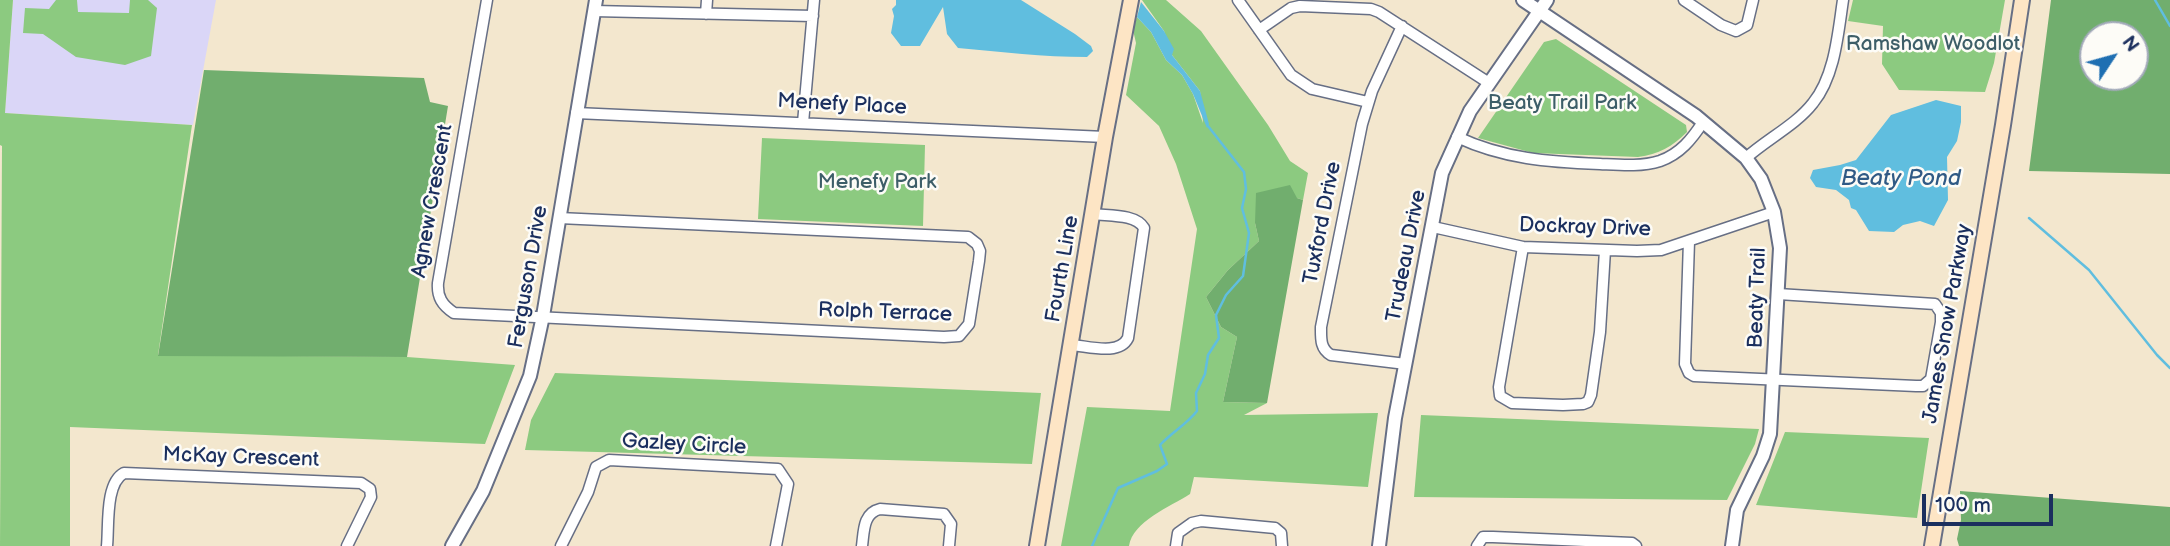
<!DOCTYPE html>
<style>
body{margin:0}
#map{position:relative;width:2170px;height:546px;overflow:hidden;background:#f3e7ce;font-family:"Balsamiq Sans",sans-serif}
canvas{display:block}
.north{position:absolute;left:2079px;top:21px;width:70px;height:70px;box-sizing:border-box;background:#fdfcf7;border:2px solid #a3aaba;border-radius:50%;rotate:54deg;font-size:19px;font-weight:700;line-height:28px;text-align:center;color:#1b2f5e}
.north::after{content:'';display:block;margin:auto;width:24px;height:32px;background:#1f6fb2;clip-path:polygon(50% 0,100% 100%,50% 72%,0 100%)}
.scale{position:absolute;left:1922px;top:494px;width:131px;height:32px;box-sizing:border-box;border:4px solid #1b2f5e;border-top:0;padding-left:9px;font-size:21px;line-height:24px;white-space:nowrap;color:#1b2f5e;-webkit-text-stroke:5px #fdfcf7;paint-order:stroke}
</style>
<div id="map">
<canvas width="2170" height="546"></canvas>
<div class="north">N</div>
<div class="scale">100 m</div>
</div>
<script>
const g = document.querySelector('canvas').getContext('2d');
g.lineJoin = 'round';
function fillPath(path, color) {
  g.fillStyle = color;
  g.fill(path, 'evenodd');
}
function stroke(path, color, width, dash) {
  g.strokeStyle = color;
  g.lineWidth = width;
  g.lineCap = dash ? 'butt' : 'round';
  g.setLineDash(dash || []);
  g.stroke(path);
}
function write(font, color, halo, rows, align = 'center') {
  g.font = font + ' "Balsamiq Sans",sans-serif';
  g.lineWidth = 5;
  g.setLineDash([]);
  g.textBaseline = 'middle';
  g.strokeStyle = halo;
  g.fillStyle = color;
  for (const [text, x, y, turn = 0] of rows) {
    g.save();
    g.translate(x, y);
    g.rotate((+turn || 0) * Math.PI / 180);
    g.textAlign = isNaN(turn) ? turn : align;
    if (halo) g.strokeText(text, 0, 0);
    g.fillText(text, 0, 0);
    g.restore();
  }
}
fillPath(new Path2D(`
 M13 0H216L193 125 5 113Z`), '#dad6f7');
fillPath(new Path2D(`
 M0 0H13L5 113 192 125 158 355 407 357 515 365 485 444 70 427V546H0L2 146 0 145Z
 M56 0H77L78 12 129 13 130 0H148L157 8 151 56 125 65 76 57 43 34 23 33 25 8 49 9Z
 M1142 0H1166L1201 31 1268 125 1290 161 1308 173 1303 200 1297 198 1255 223 1259 241 1228 270 1206 297 1221 327 1237 337 1223 402 1267 403 1244 415 1378 413 1368 487 1194 477 1190 494C1170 507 1133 521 1129 546H1061L1087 407 1170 411 1197 229 1176 164 1159 126 1126 95 1136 43 1133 30 1137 17 1151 32 1166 60 1182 75 1193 94 1203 123 1200 91 1172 55 1164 31Z
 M1853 0H2005L1994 63 1985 92 1899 90 1882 64 1883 26 1848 21Z
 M1556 39 1686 125 1687 132C1672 147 1659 154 1638 157L1533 153 1478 138 1544 42Z
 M762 138 925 145 923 226 758 219Z
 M555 373 1041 393 1032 464 525 450 531 420Z
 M1421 415 1759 429 1755 444 1727 500 1414 497Z
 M1785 432 1929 438 1917 518 1756 505Z`), '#8cca80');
fillPath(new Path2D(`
 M2051 0H2170V174L2029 171ZM2093 35H2135V77H2093Z
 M204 70 424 78 430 102 448 106 407 357 158 356Z
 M1290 185 1297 198 1303 200 1267 403 1223 402 1237 337 1221 327 1206 297 1228 270 1259 241 1255 223 1256 193Z
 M1960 491 2170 507V546H1959L1957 539 1961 520Z`), '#71ae6e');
fillPath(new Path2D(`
 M896 0H1021L1075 34 1091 46 1093 51 1087 57C1043 57 1001 52 958 48L947 34 943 7 920 46H901L891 33 894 16 892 9 896 5Z
 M1141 2 1164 31 1174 49 1172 55 1200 91 1209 124 1207 128 1193 94 1182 75 1166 60 1151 32 1137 17Z
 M1936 100 1961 106V122L1957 141 1947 157 1948 200 1934 226 1920 221 1903 225 1894 232 1869 231 1856 210 1851 208 1849 200 1836 190 1816 187 1810 178 1813 170 1840 165 1856 160 1891 115Z`), '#60bedf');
stroke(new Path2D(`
 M2155 0 2170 26
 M2029 218 2089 270 2157 355 2170 368
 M1092 546 1118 488 1157 471 1167 464 1160 445C1172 432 1186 425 1197 411L1196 393 1205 374 1208 355 1219 338 1216 315 1226 295 1243 276 1249 233 1242 208 1246 189 1244 172 1208 126`), '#60bedf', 2.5);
const minor = new Path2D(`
 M487 0 438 283C437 297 442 305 454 313L944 337 959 336 969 324 979 261 980 251 977 244 968 237 559 218
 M1238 0 1291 75 1312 89 1368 102
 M1684 0 1721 25 1736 31 1747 25 1753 0
 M594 11 813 16
 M706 14 707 0
 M1402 26 1372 91 1362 124 1321 327C1321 338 1320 349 1331 355L1406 364
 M1259 30 1291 8 1300 6 1371 9 1379 12 1489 83
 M576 113 1105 137
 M803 123 814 0
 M1457 137C1504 159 1549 162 1600 164 1620 165 1641 167 1660 161 1680 154 1692 139 1703 122
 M1746 158C1767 139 1796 125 1813 103 1835 76 1838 33 1843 0
 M1433 227 1523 247 1637 251 1661 250 1774 212
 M1689 241 1685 364 1689 373 1694 376 1916 386H1923L1931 379 1941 322V313L1935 304 1778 294
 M1523 247 1499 387 1500 396 1512 403 1563 405 1583 404 1588 402 1591 395 1600 332 1605 250
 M1071 345C1088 346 1119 356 1128 338L1144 228C1136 214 1109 216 1094 214
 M107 546C109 526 105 483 124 473L361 483 370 489 371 497 347 546
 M561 546 588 492 596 467 609 460 778 469 788 484 776 546
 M862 546C864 531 863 513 880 509L944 514 951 524 949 546
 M1176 546 1178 533 1192 523 1201 521 1275 528 1281 533 1282 546
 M1477 546 1483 537H1493L1632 543 1636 546`);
const tertiary = new Path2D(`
 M1523 0 1696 116 1746 158 1761 179 1774 212 1780 248 1770 434 1763 456 1737 510 1732 546
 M452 546 483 491 530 376 543 316 596 0
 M1379 546 1395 418 1442 173 1470 111 1547 0`);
const secondary = new Path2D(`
 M1037 546 1105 137 1131 0
 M1932 546 2003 125 2022 0`);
stroke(minor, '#676f85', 13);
stroke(tertiary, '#676f85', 16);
stroke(secondary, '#676f85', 18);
stroke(minor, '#fff', 10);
stroke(tertiary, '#fff', 12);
stroke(secondary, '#fde5c5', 14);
write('21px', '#3d5e68', '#fdfcf7', [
 ["Ramshaw Woodlot",1933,45],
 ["Beaty Trail Park",1562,104],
 ["Menefy Park",877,183]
]);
write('21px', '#1b2f5e', '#fdfcf7', [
 ["Menefy Place",842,105,3],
 ["Agnew Crescent",433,201,-80],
 ["Tuxford Drive",1323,223,-79],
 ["Dockray Drive",1585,228,2],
 ["Trudeau Drive",1407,256,-79],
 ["Fourth Line",1063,269,-80],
 ["Ferguson Drive",529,277,-80],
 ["Beaty Trail",1758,298,-88],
 ["Rolph Terrace",885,313,2],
 ["James Snow Parkway",1948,324,-80],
 ["Gazley Circle",684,445,3],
 ["McKay Crescent",241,458,2]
]);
write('italic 23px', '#305a85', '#fdfcf7', [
 ["Beaty Pond",1901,179]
]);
</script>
